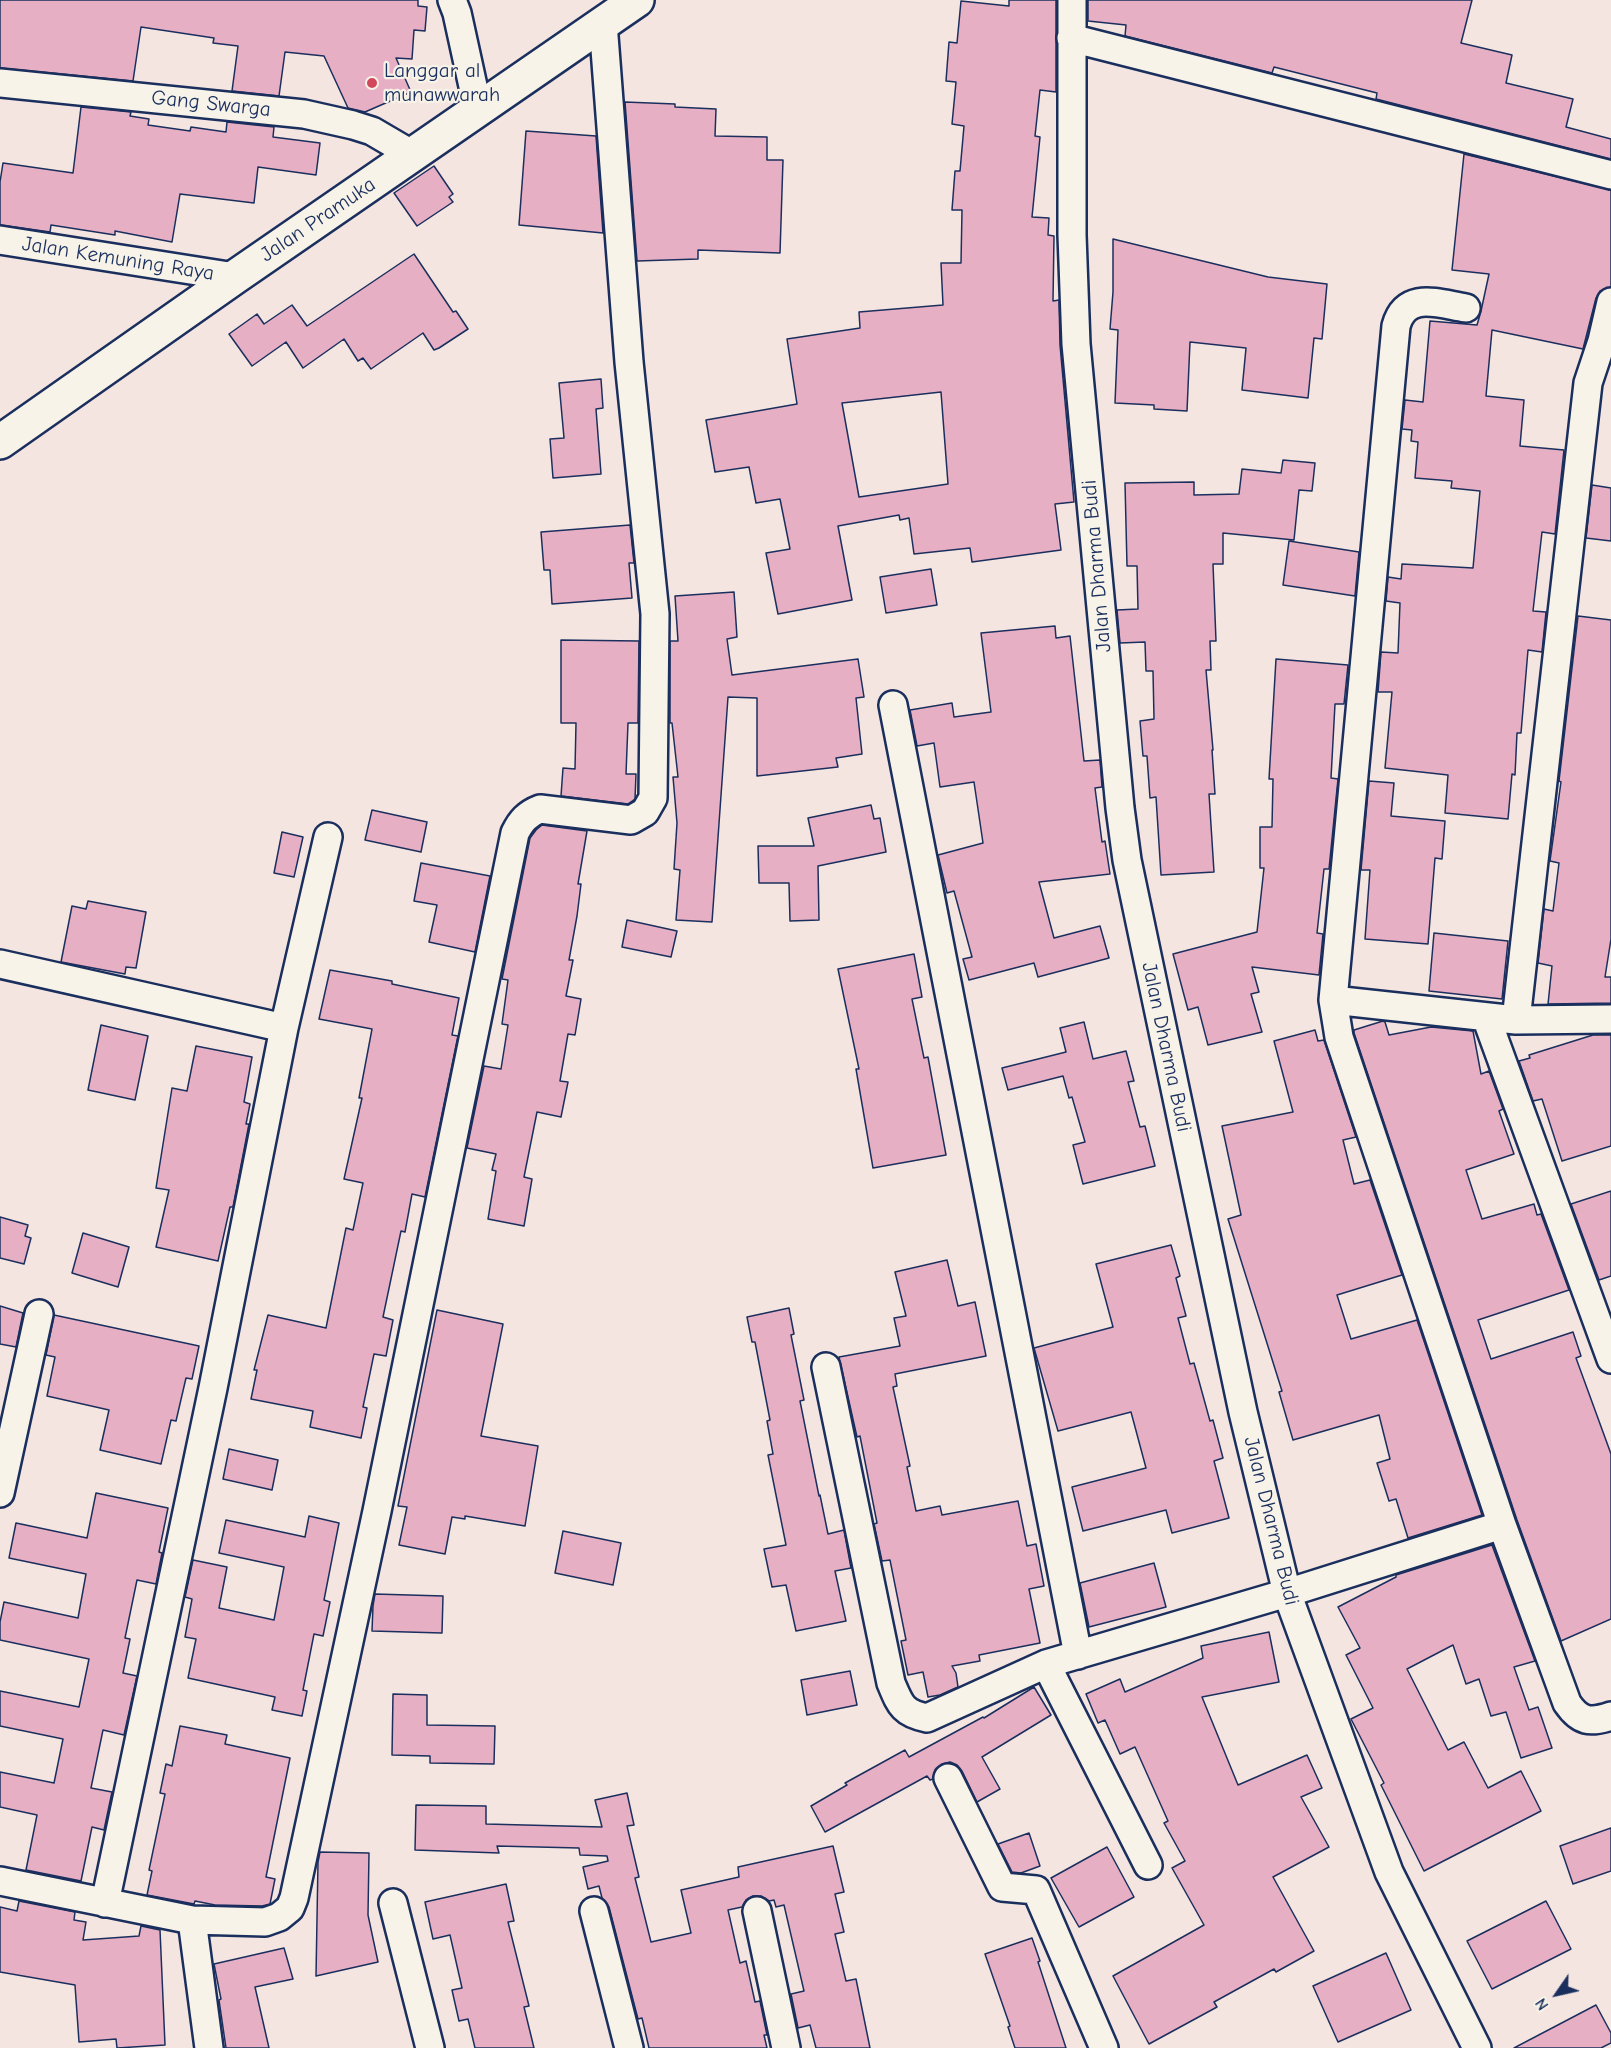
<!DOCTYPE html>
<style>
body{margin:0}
#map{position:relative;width:1611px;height:2048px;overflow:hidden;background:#f4e5e1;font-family:"Comic Neue",sans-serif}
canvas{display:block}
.north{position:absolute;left:1527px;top:1964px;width:60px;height:60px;-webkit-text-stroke:4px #f7f3e8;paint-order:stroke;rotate:236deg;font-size:16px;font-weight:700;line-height:24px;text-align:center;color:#1b2f5e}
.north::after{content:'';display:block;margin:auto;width:21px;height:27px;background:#1b2f5e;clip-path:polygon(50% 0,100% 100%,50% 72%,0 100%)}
</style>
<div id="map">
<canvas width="1611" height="2048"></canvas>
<div class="north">N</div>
</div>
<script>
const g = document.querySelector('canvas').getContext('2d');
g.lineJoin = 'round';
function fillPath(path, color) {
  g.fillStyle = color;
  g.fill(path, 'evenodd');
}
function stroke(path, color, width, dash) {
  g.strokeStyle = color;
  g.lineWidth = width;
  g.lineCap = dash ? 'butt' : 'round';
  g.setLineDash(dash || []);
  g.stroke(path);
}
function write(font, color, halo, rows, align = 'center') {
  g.font = font + ' "Comic Neue",sans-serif';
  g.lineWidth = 4.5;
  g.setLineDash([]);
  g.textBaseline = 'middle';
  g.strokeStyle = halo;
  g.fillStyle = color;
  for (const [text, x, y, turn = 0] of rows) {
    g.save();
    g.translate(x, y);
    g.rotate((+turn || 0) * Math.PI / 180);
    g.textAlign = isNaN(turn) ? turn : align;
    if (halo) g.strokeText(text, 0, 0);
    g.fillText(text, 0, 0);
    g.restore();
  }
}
const building = new Path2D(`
 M0 0H418V6L427 7 425 31 414 30 412 59 396 58 411 92 365 112 348 108 324 56 285 52 279 96 232 91 238 46 213 43 214 38 141 27 133 81 0 68Z
 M1009 0H1056V92L1040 90 1035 136 1040 137 1032 217 1049 218 1048 235 1054 236 1053 301 1059 300 1060 345 1074 502 1055 504 1061 550 972 562 970 548 914 554 909 518 900 520 899 515 838 526 852 600 778 614 766 553 790 549 780 499 756 503 749 467 715 472 706 420 797 404 787 339 860 328 859 312 943 305 941 263H961L962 210H952L955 171H960L964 126 952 124 956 82 946 81 949 42 957 43 961 1 1009 6ZM941 392 948 484 859 497 842 403Z
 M1088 0H1472L1461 43 1512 55 1506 83 1573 99 1566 127 1611 139V159L1376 99 1377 93 1274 67 1272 73 1125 36 1126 25 1088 21Z
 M625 102 675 104V107L716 109 715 136 767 137V160H783L780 253 698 250V259L637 261Z
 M81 107 131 112 130 116 149 119 148 125 190 131 191 127 226 132 227 122 274 127 273 137 320 143 316 175 258 167 254 203 180 194 172 242 115 231V235L51 225 50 232 0 225V182L3 163 73 173Z
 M526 131 596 136 603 233 519 225Z
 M1464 154 1611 190V287L1600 291 1596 298 1583 349 1492 330 1486 396 1524 400 1520 446 1564 450 1555 534 1542 532 1533 611 1546 612 1542 652 1528 650 1521 733H1517L1515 775 1512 774 1508 819 1445 813 1448 775 1385 768 1392 692H1378L1381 652 1398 653 1400 603 1386 601 1388 577 1401 579 1402 564 1473 568 1480 491 1451 488 1452 481 1415 478 1418 442 1411 441 1412 430 1402 429 1405 400 1423 402 1430 321 1477 325 1481 311 1489 274 1452 270Z
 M434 166 453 194 449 197 453 202 417 226 394 193Z
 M1113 239 1268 277 1327 284 1322 339 1314 338 1308 398 1242 390 1246 348 1190 342 1187 411 1154 409V405L1115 403 1118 330 1110 329 1113 292Z
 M414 254 453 312 456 311 468 329 439 348 434 350 423 333 371 369 363 358 358 361 344 339 303 368 286 342 252 366 229 334 257 314 264 324 292 305 307 326Z
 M601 379 603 408 596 409 601 474 553 478 550 439 564 438 559 383Z
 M1283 460 1315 463 1312 491 1299 490 1294 540 1223 533V564H1213L1216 641H1210L1211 670H1206L1213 750H1212L1215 794H1209L1214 872 1161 875 1156 797 1150 798 1147 756H1143L1140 721 1154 719 1153 671H1146L1145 642 1120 643 1117 610 1138 609 1137 566H1127L1125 483 1194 482V495L1239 494 1242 469 1281 473Z
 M1592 485 1611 488V541L1586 538Z
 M630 525 634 563H629L632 598 552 604 550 570H544L541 532Z
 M1289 541 1359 552 1355 596 1283 585Z
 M931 569 937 605 886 613 880 577Z
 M734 592 737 637 727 639 732 675 858 659 864 697 856 698 862 754 836 758 838 767 757 776V698L728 697 712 922 676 920 680 870 674 869 677 823 673 777H678L672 723H670V641H678L675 596Z
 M1578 616 1611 620V939L1605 977H1611V1003L1550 1004H1548L1552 966 1538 963 1544 909 1553 911 1559 863 1550 861 1561 782 1559 781Z
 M1055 626 1056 638 1070 636 1084 761 1100 760 1102 787 1095 788 1102 842 1105 841 1110 874 1039 882 1054 938 1100 926 1109 958 1038 977 1034 963 969 980 963 959 972 957 954 891 947 893 938 855 983 843 974 782 940 787 934 743 917 746 910 710 952 703 954 717 991 712 981 633Z
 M561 640 639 641 638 723H628L626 774H636L635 799 628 804 561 796 563 768 575 769 576 723H561Z
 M1276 659 1348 665 1344 704H1335L1331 778 1338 779 1329 869H1324L1317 933 1323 934 1319 975 1252 967 1259 992 1251 994 1262 1032 1208 1045 1198 1007 1188 1010 1173 954 1257 932 1264 868H1260V827H1272L1273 779H1269Z
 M1369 781 1394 783 1391 816 1445 821 1442 859 1435 858 1428 944 1365 939 1370 870H1361Z
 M871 805 874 819 880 818 886 852 818 866 819 920 790 921 789 883H759L758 846H814L808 818Z
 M372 810 427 822 421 852 365 840Z
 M542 825 587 831 578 884H581L577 916 569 960H573L566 996 581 999 575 1035 568 1034 560 1081 568 1082 561 1117 537 1112 524 1177 532 1179 524 1226 488 1219 496 1171 492 1170 496 1154 467 1148 484 1066 501 1069 508 1025 502 1024 508 980 502 979 530 838 536 830Z
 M282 832 303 837 294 877 274 873Z
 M421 863 490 876 475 952 429 942 437 905 414 901Z
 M88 901 146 912 136 968 126 967 125 974 61 962 72 906 86 909Z
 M627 920 677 931 671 957 622 947Z
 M1434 933 1508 941 1502 999 1429 991Z
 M914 954 922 997 912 999 924 1058 928 1057 946 1155 873 1168 856 1069H859L838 969Z
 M330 970 392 981V984L459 998 452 1035 458 1036 425 1197 412 1194 405 1232 401 1231 383 1317 393 1320 386 1356 374 1354 363 1407 367 1408 361 1438 310 1427 313 1411 251 1399 257 1370H254L268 1315 326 1328 346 1228 353 1230 363 1183 344 1179 362 1098H359L372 1029 319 1019Z
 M1383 1021 1385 1022 1389 1035 1431 1027 1473 1031 1481 1074 1489 1071 1503 1109 1499 1111 1514 1154 1466 1170 1482 1219 1534 1204 1537 1215 1541 1214 1569 1290 1478 1320 1491 1359 1573 1332 1581 1356 1576 1358 1611 1454V1619L1561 1641 1517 1520 1354 1033V1030Z
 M1084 1022 1093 1059 1126 1051 1134 1081 1128 1082 1140 1127 1145 1126 1155 1166 1083 1184 1073 1145 1085 1142 1072 1097 1069 1098 1063 1076 1008 1090 1002 1068 1066 1052 1060 1028Z
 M101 1025 148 1036 135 1100 88 1090Z
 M1315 1030 1318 1041 1324 1040 1356 1137 1343 1140 1354 1184 1370 1180 1402 1275 1337 1295 1351 1339 1417 1320 1482 1515 1408 1538 1396 1499 1389 1501 1377 1463 1390 1459 1379 1415 1293 1440 1279 1392 1282 1391 1228 1219 1241 1215 1222 1126 1293 1112 1274 1041Z
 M1593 1035H1611V1146L1562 1161 1542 1099 1533 1101 1519 1061 1530 1058 1529 1055Z
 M196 1046 252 1057 244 1102 250 1104 246 1124H249L233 1207H230L218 1261 156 1247 169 1190 156 1188 172 1088 187 1091Z
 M1611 1191V1276L1599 1280 1571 1204Z
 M0 1217 28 1225 25 1236 31 1238 24 1264 0 1258Z
 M83 1233 129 1247 118 1287 72 1273Z
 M1171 1245 1180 1276 1176 1278 1186 1316 1178 1318 1190 1364 1194 1363 1210 1421 1213 1420 1223 1458 1214 1461 1229 1518 1172 1533 1166 1510 1083 1531 1072 1487 1146 1468 1131 1412 1058 1431 1034 1348 1113 1327 1096 1264Z
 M947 1260 958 1306 975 1302 986 1356 895 1374 897 1386 893 1387 910 1466 907 1467 916 1511 940 1506 942 1515 1018 1501 1027 1546 1036 1544 1044 1586 1029 1589 1040 1643 979 1655 980 1661 952 1666 956 1673 958 1687 940 1695 928 1697 923 1672 908 1675 901 1641 906 1640 890 1560 882 1561 874 1524 877 1523 860 1436 857 1437 839 1357 900 1346 894 1318 906 1316 895 1272Z
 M0 1306 23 1313 16 1347 0 1344Z
 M789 1308 794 1334 791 1335 804 1400 800 1401 819 1496 820 1495 828 1534 844 1530 851 1568 835 1571 846 1621 796 1631 786 1585 772 1587 764 1549 786 1545 768 1455 773 1454 767 1421 770 1420 755 1342H752L747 1317Z
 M437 1310 503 1324 481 1436 538 1446 525 1526 465 1516V1519L452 1517 445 1554 399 1545 407 1507 398 1506Z
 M54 1315 199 1346 192 1379 186 1378 176 1421 171 1420 161 1464 100 1450 109 1410 47 1396 55 1357 46 1355Z
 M229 1449 278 1460 272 1490 223 1479Z
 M96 1493 168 1508 159 1552 162 1553 156 1584 137 1580 125 1638 130 1639 123 1673 137 1676 124 1735 103 1730 91 1788 112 1792 104 1830 92 1827 81 1881 26 1870 37 1815 0 1807V1772L54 1783 63 1739 0 1726V1691L79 1707 89 1659 0 1640V1622L4 1602 78 1618 86 1574 9 1558 16 1523 87 1538Z
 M309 1516 339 1523 324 1600 330 1602 323 1636 314 1634 303 1690 307 1691 302 1716 272 1710 275 1697 188 1678 196 1639 185 1637 192 1599 185 1597 193 1560 227 1567 219 1608 274 1620 284 1567 219 1553 226 1520 305 1537Z
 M563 1531 621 1543 613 1585 555 1573Z
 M1492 1545 1535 1661 1514 1667 1529 1710 1538 1707 1552 1748 1521 1758 1506 1712 1491 1716 1479 1679 1466 1684 1453 1645 1407 1669 1448 1750 1464 1742 1488 1788 1521 1771 1541 1811 1424 1871 1381 1785 1384 1783 1351 1719 1373 1708 1346 1655 1360 1648 1338 1607 1396 1577V1575Z
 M1154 1563 1166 1607 1089 1627 1080 1583Z
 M375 1594 443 1596 442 1633 372 1631 373 1606Z
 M1269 1632 1279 1682 1202 1697 1238 1785 1307 1755 1322 1788 1301 1797 1329 1847 1273 1877 1314 1951 1276 1972 1274 1969 1214 2002 1217 2007 1149 2044 1113 1976 1204 1925 1172 1868 1185 1861 1164 1823 1168 1821 1135 1747 1120 1754 1105 1720 1098 1723 1086 1694 1120 1679 1125 1692 1203 1658 1201 1646Z
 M850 1671 857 1705 807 1715 801 1680Z
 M1034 1687 1051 1715 982 1757 1000 1789 977 1802 962 1771 957 1765 950 1762 942 1764 935 1770 933 1779 930 1780 927 1776 825 1832 811 1806 847 1785 845 1783 905 1750 909 1757 983 1717 984 1718Z
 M393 1694 427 1695V1725L495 1726 494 1764 430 1763V1756L392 1755Z
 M180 1726 227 1735 225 1744 290 1758 266 1877 275 1879 270 1904 262 1906 215 1905 195 1901 194 1904 147 1895 152 1871 149 1870 165 1794 160 1793 166 1764 172 1766Z
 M627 1793 634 1825 627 1826 639 1877 635 1878 651 1942 691 1933 681 1890 739 1877 738 1867 833 1846 844 1892 835 1894 844 1932 835 1934 846 1981 856 1979 870 2048H816L810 2025 798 2028 791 1994 804 1991 784 1905 776 1907 774 1900 769 1901 761 1896H753L746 1900 742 1907 728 1910 740 1963 746 1961 755 2002 760 2001 767 2035H764L767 2048H649L642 2018 638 2019 609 1907 602 1898 599 1886 588 1889 583 1867 608 1861 607 1856 580 1855 579 1848 497 1846 499 1853 415 1850 416 1805 486 1806V1824L602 1827 595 1800Z
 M1611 1828V1871L1573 1884 1560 1846Z
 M1029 1833 1040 1866 1021 1873 1012 1872 998 1844Z
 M1107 1847 1134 1897 1079 1927 1051 1878Z
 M320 1852 369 1853 368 1915 378 1962 316 1976 318 1862Z
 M506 1884 514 1921 508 1922 529 2006 524 2007 534 2048H475L468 2019 459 2021 452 1990 462 1988 450 1935 433 1939 425 1902Z
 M19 1901 75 1912 74 1920 86 1922 83 1940 139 1936 141 1926 160 1930 165 2045 117 2048 116 2039 79 2042 75 1985 0 1972V1907L17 1911Z
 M1546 1901 1571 1949 1492 1989 1467 1941Z
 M1032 1938 1040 1961 1038 1962 1066 2048H1015L1008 2027 1010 2026 985 1954Z
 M284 1948 293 1979 255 1987 269 2048H226L219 2000 221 1999 214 1964Z
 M1386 1953 1411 2010 1338 2042 1313 1986Z
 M1596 2005 1611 2033V2043L1601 2048H1514Z`);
fillPath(building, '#e7afc3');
stroke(building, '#1b2f5e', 1.5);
const minor = new Path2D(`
 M452 0 457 13 478 109
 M1072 0V235L1076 344 1120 808 1127 860 1243 1412 1287 1593 1389 1872 1477 2048
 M1071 38 1611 175
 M0 83 304 114 353 125 372 131 413 155
 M0 240 235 277
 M1466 308C1439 304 1406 290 1396 326L1333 1000 1339 1037 1502 1525
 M893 705 1078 1655
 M0 964 284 1028
 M1333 1000 1516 1020 1611 1019
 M1486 1017 1611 1359
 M1516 1020 1588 383 1602 341 1611 302
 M826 1367 891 1683C900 1704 902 1713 927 1718L1046 1664 1287 1593 1502 1525 1567 1703C1580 1722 1590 1723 1611 1716
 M0 1493 39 1314
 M1046 1664 1148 1865
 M948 1778 1002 1887 1036 1890 1104 2048
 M0 1881 192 1920 265 1922 279 1917 290 1908 294 1898 377 1511 515 833C521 821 527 814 540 809L631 820 645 812 653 798 655 614 629 362 603 23
 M105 1903 213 1388 284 1028 328 837
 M393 1903 430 2048
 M594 1911 629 2048
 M757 1911 786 2048
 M192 1920 209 2048`);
const primary = new Path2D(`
 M0 442 235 277 637 0`);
stroke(minor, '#1b2f5e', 32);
stroke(primary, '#1b2f5e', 38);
stroke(minor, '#f7f3e8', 27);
stroke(primary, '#f7f3e8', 33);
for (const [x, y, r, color] of [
 [372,83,6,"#d1495b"]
]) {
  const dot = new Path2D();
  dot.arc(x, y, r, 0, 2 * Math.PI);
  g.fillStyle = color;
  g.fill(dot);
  stroke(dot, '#f7f3e8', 2);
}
write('21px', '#1b2f5e', '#f7f3e8', [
 ["Langgar al",384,71],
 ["munawwarah",384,95]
], 'left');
write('21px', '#1b2f5e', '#f7f3e8', [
 ["Gang Swarga",211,104,6],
 ["Jalan Pramuka",318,220,-34],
 ["Jalan Kemuning Raya",118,259,9],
 ["Jalan Dharma Budi",1097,566,-95],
 ["Jalan Dharma Budi",1166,1047,78],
 ["Jalan Dharma Budi",1271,1521,76]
]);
</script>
